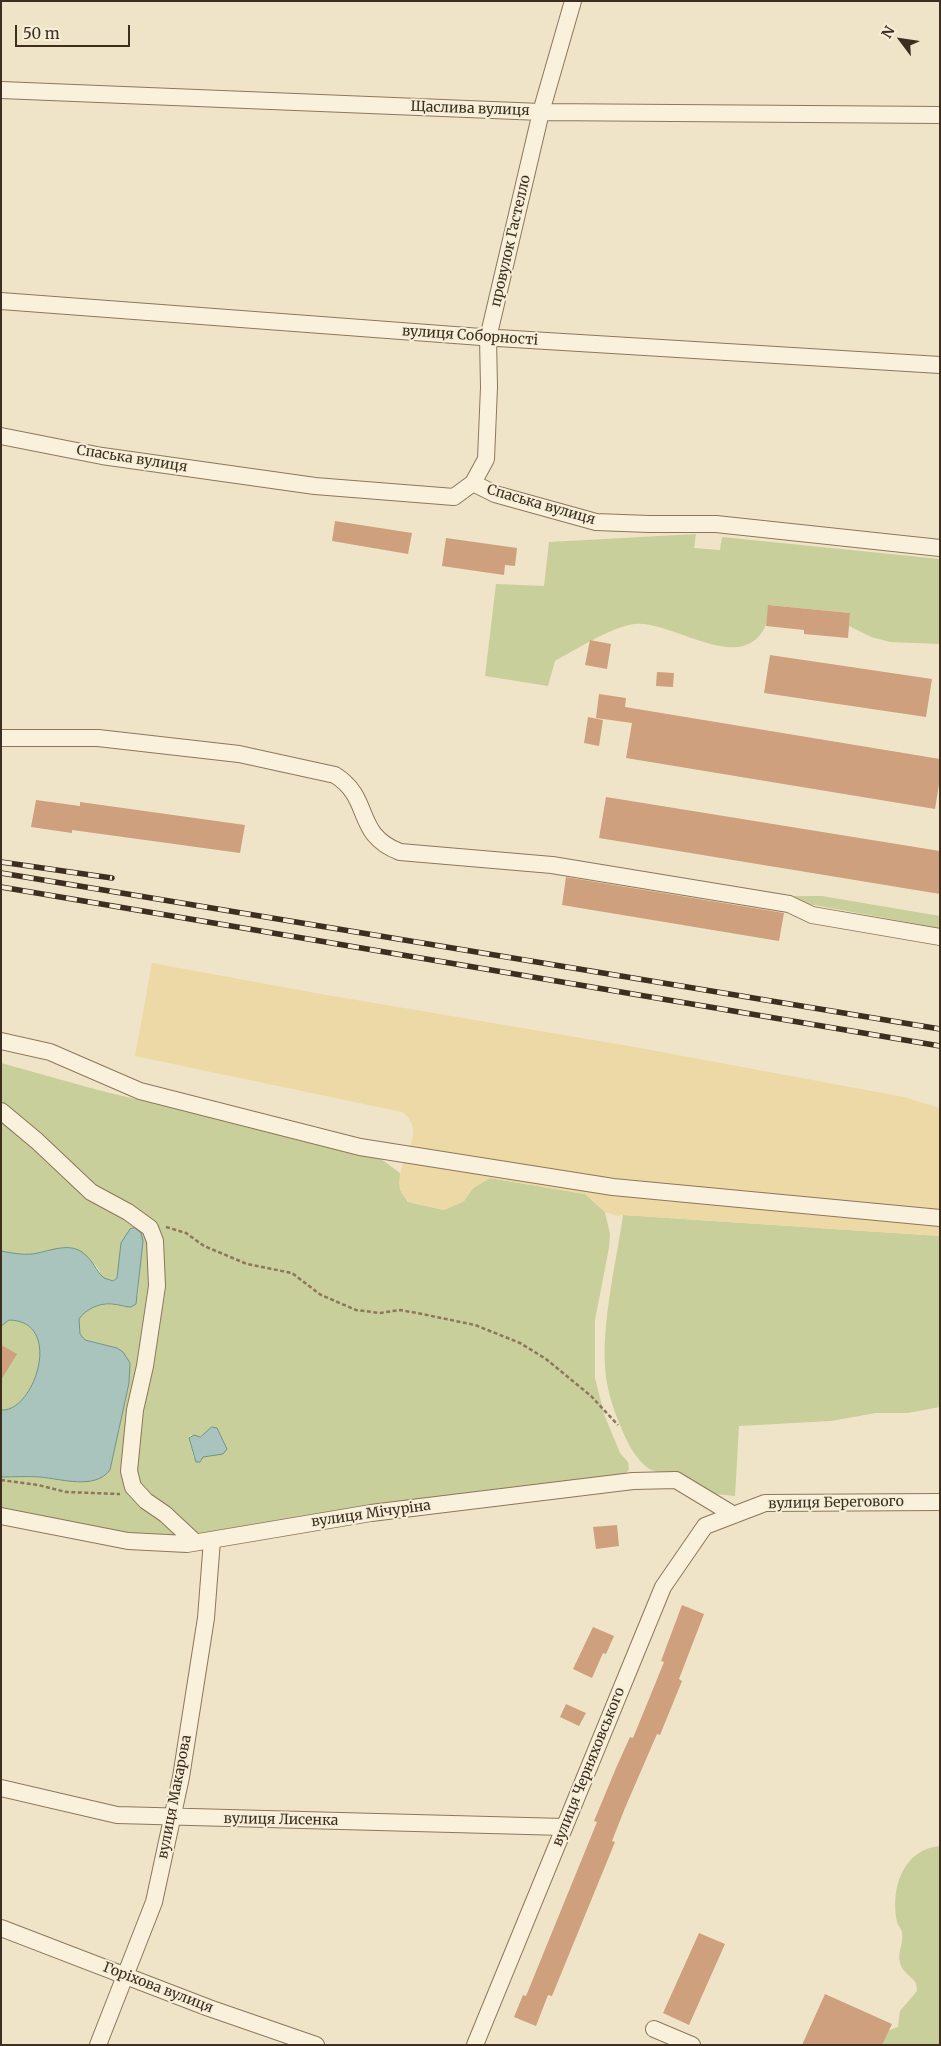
<!DOCTYPE html>
<meta charset="utf-8">
<style>
body{margin:0}
#map{position:relative;width:941px;height:2046px;overflow:hidden;background:#f0e4c8;font-family:Merriweather,serif}
canvas{display:block}
.frame{position:absolute;inset:0;border:2px solid #3d2e20;pointer-events:none}
.north{position:absolute;left:876px;top:15px;width:50px;height:50px;-webkit-text-stroke:4px #f7eed8;paint-order:stroke;rotate:301deg;font-size:14px;font-weight:700;line-height:20px;text-align:center;color:#3d2e20}
.north::after{content:'';display:block;margin:auto;width:18px;height:22px;background:#3d2e20;clip-path:polygon(50% 0,100% 100%,50% 72%,0 100%)}
.scale{position:absolute;left:15px;top:25px;width:115px;height:22px;box-sizing:border-box;border:2px solid #3d2e20;border-top:0;padding-left:6px;font-size:15px;line-height:18px;white-space:nowrap;color:#3d2e20;-webkit-text-stroke:4px #f7eed8;paint-order:stroke}
</style>
<div id="map">
<canvas width="941" height="2046"></canvas>
<div class="frame"></div>
<div class="north">N</div>
<div class="scale">50 m</div>
</div>
<script>
const g = document.querySelector('canvas').getContext('2d');
g.lineJoin = 'round';
function fillPath(path, color) {
  g.fillStyle = color;
  g.fill(path, 'evenodd');
}
function stroke(path, color, width, dash) {
  g.strokeStyle = color;
  g.lineWidth = width;
  g.lineCap = dash ? 'butt' : 'round';
  g.setLineDash(dash || []);
  g.stroke(path);
}
function write(font, color, halo, rows, align = 'center') {
  g.font = font + ' Merriweather,serif';
  g.lineWidth = 4;
  g.setLineDash([]);
  g.textBaseline = 'middle';
  g.strokeStyle = halo;
  g.fillStyle = color;
  for (const [text, x, y, turn = 0] of rows) {
    g.save();
    g.translate(x, y);
    g.rotate((+turn || 0) * Math.PI / 180);
    g.textAlign = isNaN(turn) ? turn : align;
    if (halo) g.strokeText(text, 0, 0);
    g.fillText(text, 0, 0);
    g.restore();
  }
}
fillPath(new Path2D(`
 M696 534 694 548 720 550 722 537 940 559V644L890 642 871 637 849 626 850 613 769 605C767 611 768 621 765 627 741 676 672 620 635 624 613 626 575 650 555 661L548 686 485 676 496 584 544 586 549 542Z
 M787 896H822L940 916V928L786 900Z
 M1 1063 98 1090 381 1159 400 1173V1190L408 1202 444 1210 464 1201 473 1188 490 1178 585 1194 605 1212 610 1234 609 1248 595 1320V1378L604 1414 620 1453 628 1462 629 1469 625 1475 182 1539 129 1537 1 1508V1477H39L84 1482 110 1470 129 1383 130 1363 117 1348 85 1340 80 1334 79 1319C90 1304 108 1302 125 1307L138 1295 140 1261 121 1243 117 1278 113 1281C98 1277 104 1276 96 1266 90 1259 80 1253 73 1248L32 1254H19L1 1251ZM212 1427 217 1428 225 1444 216 1455 194 1458 189 1440 190 1435 200 1437Z
 M623 1215 940 1236V1407L908 1413H876L831 1421 739 1426 735 1496 715 1494 649 1469C636 1459 629 1446 623 1432 617 1418 611 1403 608 1388 597 1340 616 1265 623 1215Z
 M9 1320C65 1321 34 1413 1 1410V1326Z
 M940 1846V2045H876L884 2032 898 2027 900 2011 917 1991 916 1983C910 1975 903 1973 900 1963 897 1952 904 1943 902 1932 901 1928 898 1926 897 1922 890 1889 903 1849 940 1846Z`), '#c8cf9b');
fillPath(new Path2D(`
 M152 963 321 994 629 1046 904 1097 940 1108V1236L623 1215 617 1216 605 1212 585 1194 490 1178 473 1188 464 1201 444 1210 409 1202C406 1198 401 1193 400 1189 394 1160 431 1134 402 1112L135 1056Z`), '#ecd9a5');
const water = new Path2D(`
 M135 1228 141 1233 143 1241 136 1304 131 1307C124 1307 118 1304 111 1304 99 1303 86 1309 79 1319L80 1334 85 1340 117 1348 123 1352 130 1363 129 1383 110 1470C95 1490 62 1479 40 1477 27 1476 14 1477 1 1477V1410C34 1413 65 1321 9 1320L1 1326V1251C12 1253 22 1255 32 1254 48 1252 67 1242 82 1252 94 1261 95 1270 104 1278L113 1281 117 1278 121 1243 130 1229Z
 M212 1427 217 1428 227 1449 223 1454 203 1457 200 1462H196L189 1438 194 1435 200 1437Z`);
fillPath(water, '#a9c4bc');
stroke(water, '#6f938a', 1);
fillPath(new Path2D(`
 M335 521 412 533 408 554 332 541Z
 M446 538 517 548 515 566 505 565 504 575 442 566Z
 M768 605 850 613 848 638 804 634V630L766 626Z
 M590 640 611 644 607 669 585 665Z
 M770 655 932 679 926 717 764 693Z
 M657 672 674 673 673 687 656 686Z
 M599 694 626 698 625 707 940 759V778L935 809 626 758 632 723 596 718Z
 M588 717 603 720 599 746 584 743Z
 M606 797 940 851V894L599 838Z
 M36 800 80 806V802L245 825 240 853 72 830V833L31 827Z
 M566 877 784 913 779 941 562 905Z
 M1 1345 17 1354 1 1380Z
 M617 1525 619 1546 596 1549 593 1527Z
 M682 1605 704 1614 679 1679 682 1681 660 1735 657 1734 625 1808 612 1841 615 1842 552 1996 548 1995 536 2026 514 2017 523 1995 526 1996 597 1822 594 1821 616 1768 630 1737 633 1738 651 1694 664 1662 661 1661Z
 M593 1627 614 1636 606 1654 603 1653 592 1678 573 1669Z
 M566 1704 586 1713 579 1726 560 1717Z
 M699 1933 725 1944 689 2025 663 2013Z
 M825 1994 892 2024 882 2045H802Z`), '#cea07d');
const minor = new Path2D(`
 M1 90 541 112 940 115
 M1 301 481 337 940 365
 M1 436 102 456 315 486 454 497 473 483 495 494 596 522 649 524H716L940 548
 M473 483 486 459 489 387 488 338 541 112 573 1
 M1 738H98L239 754 335 775C373 799 353 834 400 852L552 865 789 904 812 915 940 937
 M1 1041 50 1052 140 1091 360 1147 613 1187 940 1218
 M1 1111 37 1141 91 1192 128 1212 150 1228 155 1241 157 1286 145 1366 135 1410 129 1471 133 1487 146 1501 165 1514 195 1542
 M1 1516 128 1541 187 1544 371 1513 633 1481 676 1480 734 1515
 M1 1788 117 1815 564 1827
 M1 1928 209 2008 316 2045
 M654 2029 692 2045
 M98 2045 154 1902 181 1777 206 1618 212 1540
 M475 2045 663 1587 705 1526 765 1503 940 1502`);
stroke(minor, '#8d765c', 18);
stroke(new Path2D(`
 M166 1227 186 1233 204 1246 247 1264 292 1273 321 1295 356 1310 380 1313 400 1310 417 1313 475 1325 520 1343 546 1359 591 1396 618 1425
 M1 1480 38 1485 66 1492 120 1494`), '#8d765c', 2.5, [4, 2.5]);
stroke(minor, '#faf1dc', 16);
const rail = new Path2D(`
 M1 862 112 878
 M1 873 940 1029
 M1 887 940 1046`);
stroke(rail, '#3d2e20', 5.5);
stroke(rail, '#f7eed8', 4, [11]);
write('14px', '#3d2e20', '#f7eed8', [
 ["Щаслива вулиця",470,109,2],
 ["провулок Гастелло",511,241,-77],
 ["вулиця Соборності",470,336,4],
 ["Спаська вулиця",132,459,9],
 ["Спаська вулиця",541,505,16],
 ["вулиця Берегового",836,1503,-1],
 ["вулиця Мічуріна",371,1514,-8],
 ["вулиця Черняховського",589,1767,-68],
 ["вулиця Макарова",175,1797,-79],
 ["вулиця Лисенка",281,1820,1],
 ["Горіхова вулиця",158,1988,21]
]);
</script>
